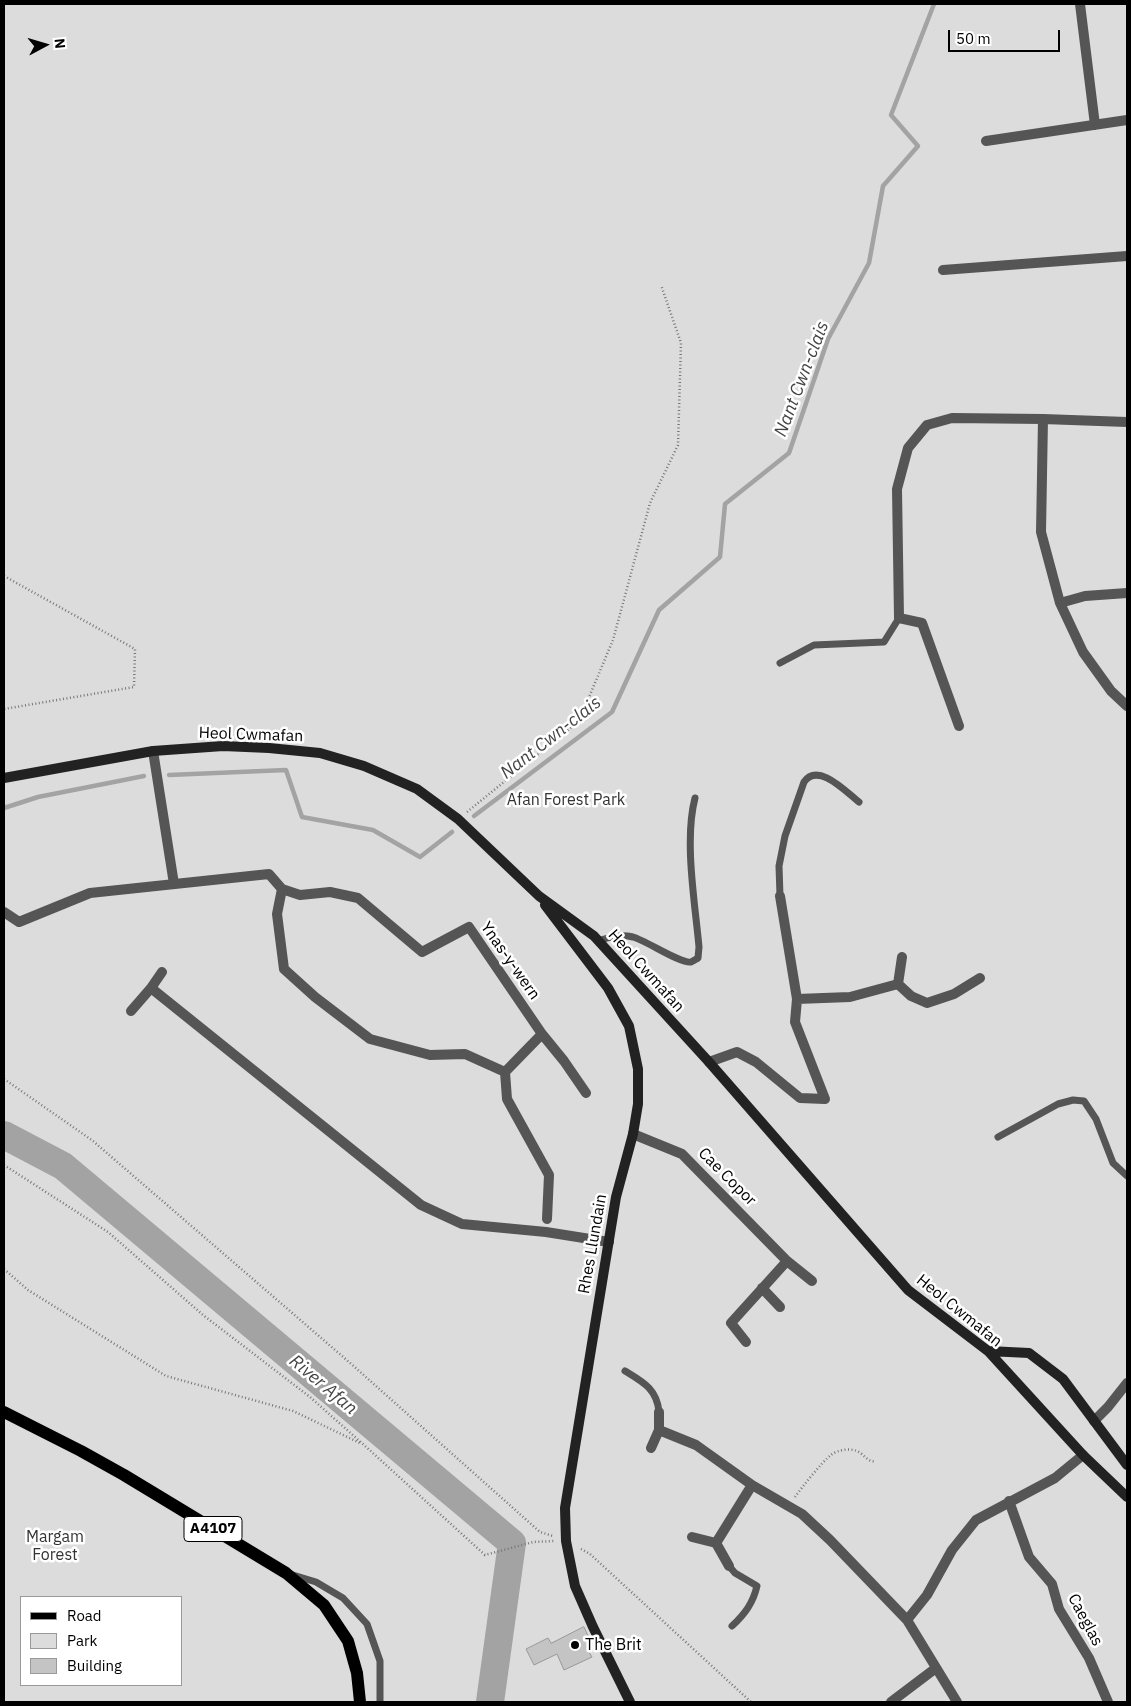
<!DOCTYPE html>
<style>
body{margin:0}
#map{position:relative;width:1131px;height:1706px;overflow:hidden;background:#fff;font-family:"IBM Plex Sans",sans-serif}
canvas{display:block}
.frame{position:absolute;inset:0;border:5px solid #000;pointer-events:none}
.legend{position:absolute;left:20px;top:1596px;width:162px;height:90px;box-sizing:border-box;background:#fff;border:1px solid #999;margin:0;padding:6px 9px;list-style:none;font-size:15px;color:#000}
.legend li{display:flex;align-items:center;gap:10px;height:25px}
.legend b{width:25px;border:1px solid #999}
.north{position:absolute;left:20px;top:20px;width:50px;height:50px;-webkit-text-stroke:4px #fff;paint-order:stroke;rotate:84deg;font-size:14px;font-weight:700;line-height:20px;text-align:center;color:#000}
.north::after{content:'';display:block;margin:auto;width:18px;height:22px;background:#000;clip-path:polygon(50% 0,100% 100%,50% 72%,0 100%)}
.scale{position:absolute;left:948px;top:30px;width:112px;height:22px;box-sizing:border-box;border:2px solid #000;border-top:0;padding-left:6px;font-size:15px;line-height:18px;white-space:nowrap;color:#000;-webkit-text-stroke:4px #fff;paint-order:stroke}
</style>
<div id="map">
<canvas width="1131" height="1706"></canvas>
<div class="frame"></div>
<ul class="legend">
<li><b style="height:6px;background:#000"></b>Road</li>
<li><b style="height:14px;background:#dcdcdc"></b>Park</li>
<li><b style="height:14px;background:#c4c4c4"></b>Building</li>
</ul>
<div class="north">N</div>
<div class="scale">50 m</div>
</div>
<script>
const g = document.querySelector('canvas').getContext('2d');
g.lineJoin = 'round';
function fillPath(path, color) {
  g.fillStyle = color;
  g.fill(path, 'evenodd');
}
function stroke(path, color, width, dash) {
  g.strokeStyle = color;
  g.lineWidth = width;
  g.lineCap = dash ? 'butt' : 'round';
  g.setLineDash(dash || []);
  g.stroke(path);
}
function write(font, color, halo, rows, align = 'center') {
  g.font = font + ' "IBM Plex Sans",sans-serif';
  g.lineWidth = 5;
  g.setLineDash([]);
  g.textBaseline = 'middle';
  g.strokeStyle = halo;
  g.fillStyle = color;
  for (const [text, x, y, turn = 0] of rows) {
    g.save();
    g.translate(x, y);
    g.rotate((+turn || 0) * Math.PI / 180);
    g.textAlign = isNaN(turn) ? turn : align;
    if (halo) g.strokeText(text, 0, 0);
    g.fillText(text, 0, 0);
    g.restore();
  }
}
fillPath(new Path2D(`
 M4 4H1127V1702H4ZM21 1597H181V1685H21Z`), '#dcdcdc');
stroke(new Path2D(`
 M169 775 286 770 302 817 373 830 420 857 452 832
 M4 808 38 797 144 776
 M474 816 612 712 659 610 720 557 725 504 789 453 828 339 869 263 883 186 918 146 891 115 934 4`), '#a3a3a3', 4.5);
stroke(new Path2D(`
 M4 1135 63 1166 512 1543 490 1702`), '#a3a3a3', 28);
const building = new Path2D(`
 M584 1627 591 1642 588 1643 592 1651 589 1652 592 1657 564 1670 557 1654 534 1665 526 1649 548 1638 551 1643Z`);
fillPath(building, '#c4c4c4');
stroke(building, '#999', 1);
const primary = new Path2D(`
 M4 1412 81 1451 124 1475 286 1573 324 1605 348 1641 357 1673 360 1702`);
stroke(primary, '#dbdbdb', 15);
stroke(new Path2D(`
 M4 576 135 649 134 687 4 709
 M467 812 579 721 613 640 650 503 678 445 681 343 661 285
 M4 1079 93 1141 349 1362 540 1532 553 1536
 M4 1165 108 1232 203 1315 310 1397 364 1445 485 1555 533 1542 555 1541
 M4 1269 28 1290 166 1376 293 1411 360 1443
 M795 1497C802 1487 822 1462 831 1455 837 1450 849 1448 857 1451 864 1454 868 1463 876 1461
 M581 1549 590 1554 751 1702`), '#777', 2.5, [1, 2.5]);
stroke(new Path2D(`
 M780 663 814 645 884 642 899 618
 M780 896 779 866 785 836 804 782C818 762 845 791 859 802
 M598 941C610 937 620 934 633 937 647 941 681 964 691 962 694 961 696 959 698 958L699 947C695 903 684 840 695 798
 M998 1137 1058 1104 1073 1100 1084 1101 1096 1119 1113 1163 1127 1176
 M625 1371C643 1382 657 1389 659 1412
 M729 1566 735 1573 757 1586C753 1603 745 1614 732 1626
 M293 1575 316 1582 343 1598 367 1624 380 1661V1702`), '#555', 7);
stroke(new Path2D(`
 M1080 4 1095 125
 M986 141 1127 120
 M943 270 1127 256
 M1043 419 1041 532 1060 603 1083 652 1111 691 1127 706
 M1060 603 1085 596 1127 593
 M959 726 922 623 899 618 897 489 908 448 927 425 952 418 1043 419 1127 422
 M153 751 174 884
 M282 889 277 914 284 969 315 997 370 1039 430 1055 465 1054 505 1072
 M780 896 797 999
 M4 912 19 922 90 893 269 874 282 889 300 895 330 892 358 898 422 952 469 927 542 1034 505 1072 507 1099 549 1175 547 1219
 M898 984 902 957
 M151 988 421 1205 462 1224 546 1232 609 1242
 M131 1011 151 988 162 972
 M542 1034 564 1061 586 1093
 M709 1062 737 1052 756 1062 800 1098 825 1099 795 1022 797 999 850 997 898 984 911 996 927 1003 954 994 980 978
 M633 1134 682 1154 787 1261 812 1281
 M762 1288 780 1307
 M746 1342 731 1323 787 1261
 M1094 1421 1108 1407 1127 1383
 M659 1430 696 1445 752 1485 802 1514 830 1540 907 1620 957 1702
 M651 1448 659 1430V1412
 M1009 1501 1029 1557 1052 1584 1059 1609 1089 1658 1108 1702
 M692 1537 716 1543 729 1566
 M716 1543 752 1485
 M907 1620 927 1595 952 1550 976 1520 1055 1478 1083 1455
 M891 1702 936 1668`), '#555', 10);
stroke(new Path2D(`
 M4 778 153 751 223 746 269 748 320 753 364 766 417 789 458 819 539 896 594 936 709 1062 908 1290 988 1351 1083 1455 1127 1497
 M545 905 608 988 629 1026 638 1069V1104L633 1134 616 1197 565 1508 566 1541 575 1586 593 1627 630 1702
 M988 1351 1029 1353 1063 1379 1127 1465`), '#222', 10);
stroke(primary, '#000', 12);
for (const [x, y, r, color] of [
 [575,1645,5,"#000"]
]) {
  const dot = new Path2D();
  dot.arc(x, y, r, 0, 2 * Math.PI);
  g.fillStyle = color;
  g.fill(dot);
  stroke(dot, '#fff', 2);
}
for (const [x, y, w] of [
 [213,1529,58]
]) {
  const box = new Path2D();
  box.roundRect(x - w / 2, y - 12.5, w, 25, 4);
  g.fillStyle = '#fff';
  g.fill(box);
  stroke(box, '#000', 1);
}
write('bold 15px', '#000', null, [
 ["A4107",213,1529]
]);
write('16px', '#000', '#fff', [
 ["Heol Cwmafan",251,735,2],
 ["Ynas-y-wern",510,961,55],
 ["Heol Cwmafan",646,971,48],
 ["Cae Copor",727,1177,45],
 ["Rhes Llundain",593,1244,-80],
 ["Heol Cwmafan",959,1311,39],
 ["Caeglas",1085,1620,62]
]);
write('16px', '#333', '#fff', [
 ["Afan Forest Park",566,800],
 ["Margam",55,1537],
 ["Forest",55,1555]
]);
write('16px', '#000', '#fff', [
 ["The Brit",585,1645]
], 'left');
write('italic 18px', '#444', '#fff', [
 ["Nant Cwn-clais",802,379,-69],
 ["Nant Cwn-clais",551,738,-38],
 ["River Afan",323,1385,40]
]);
</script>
